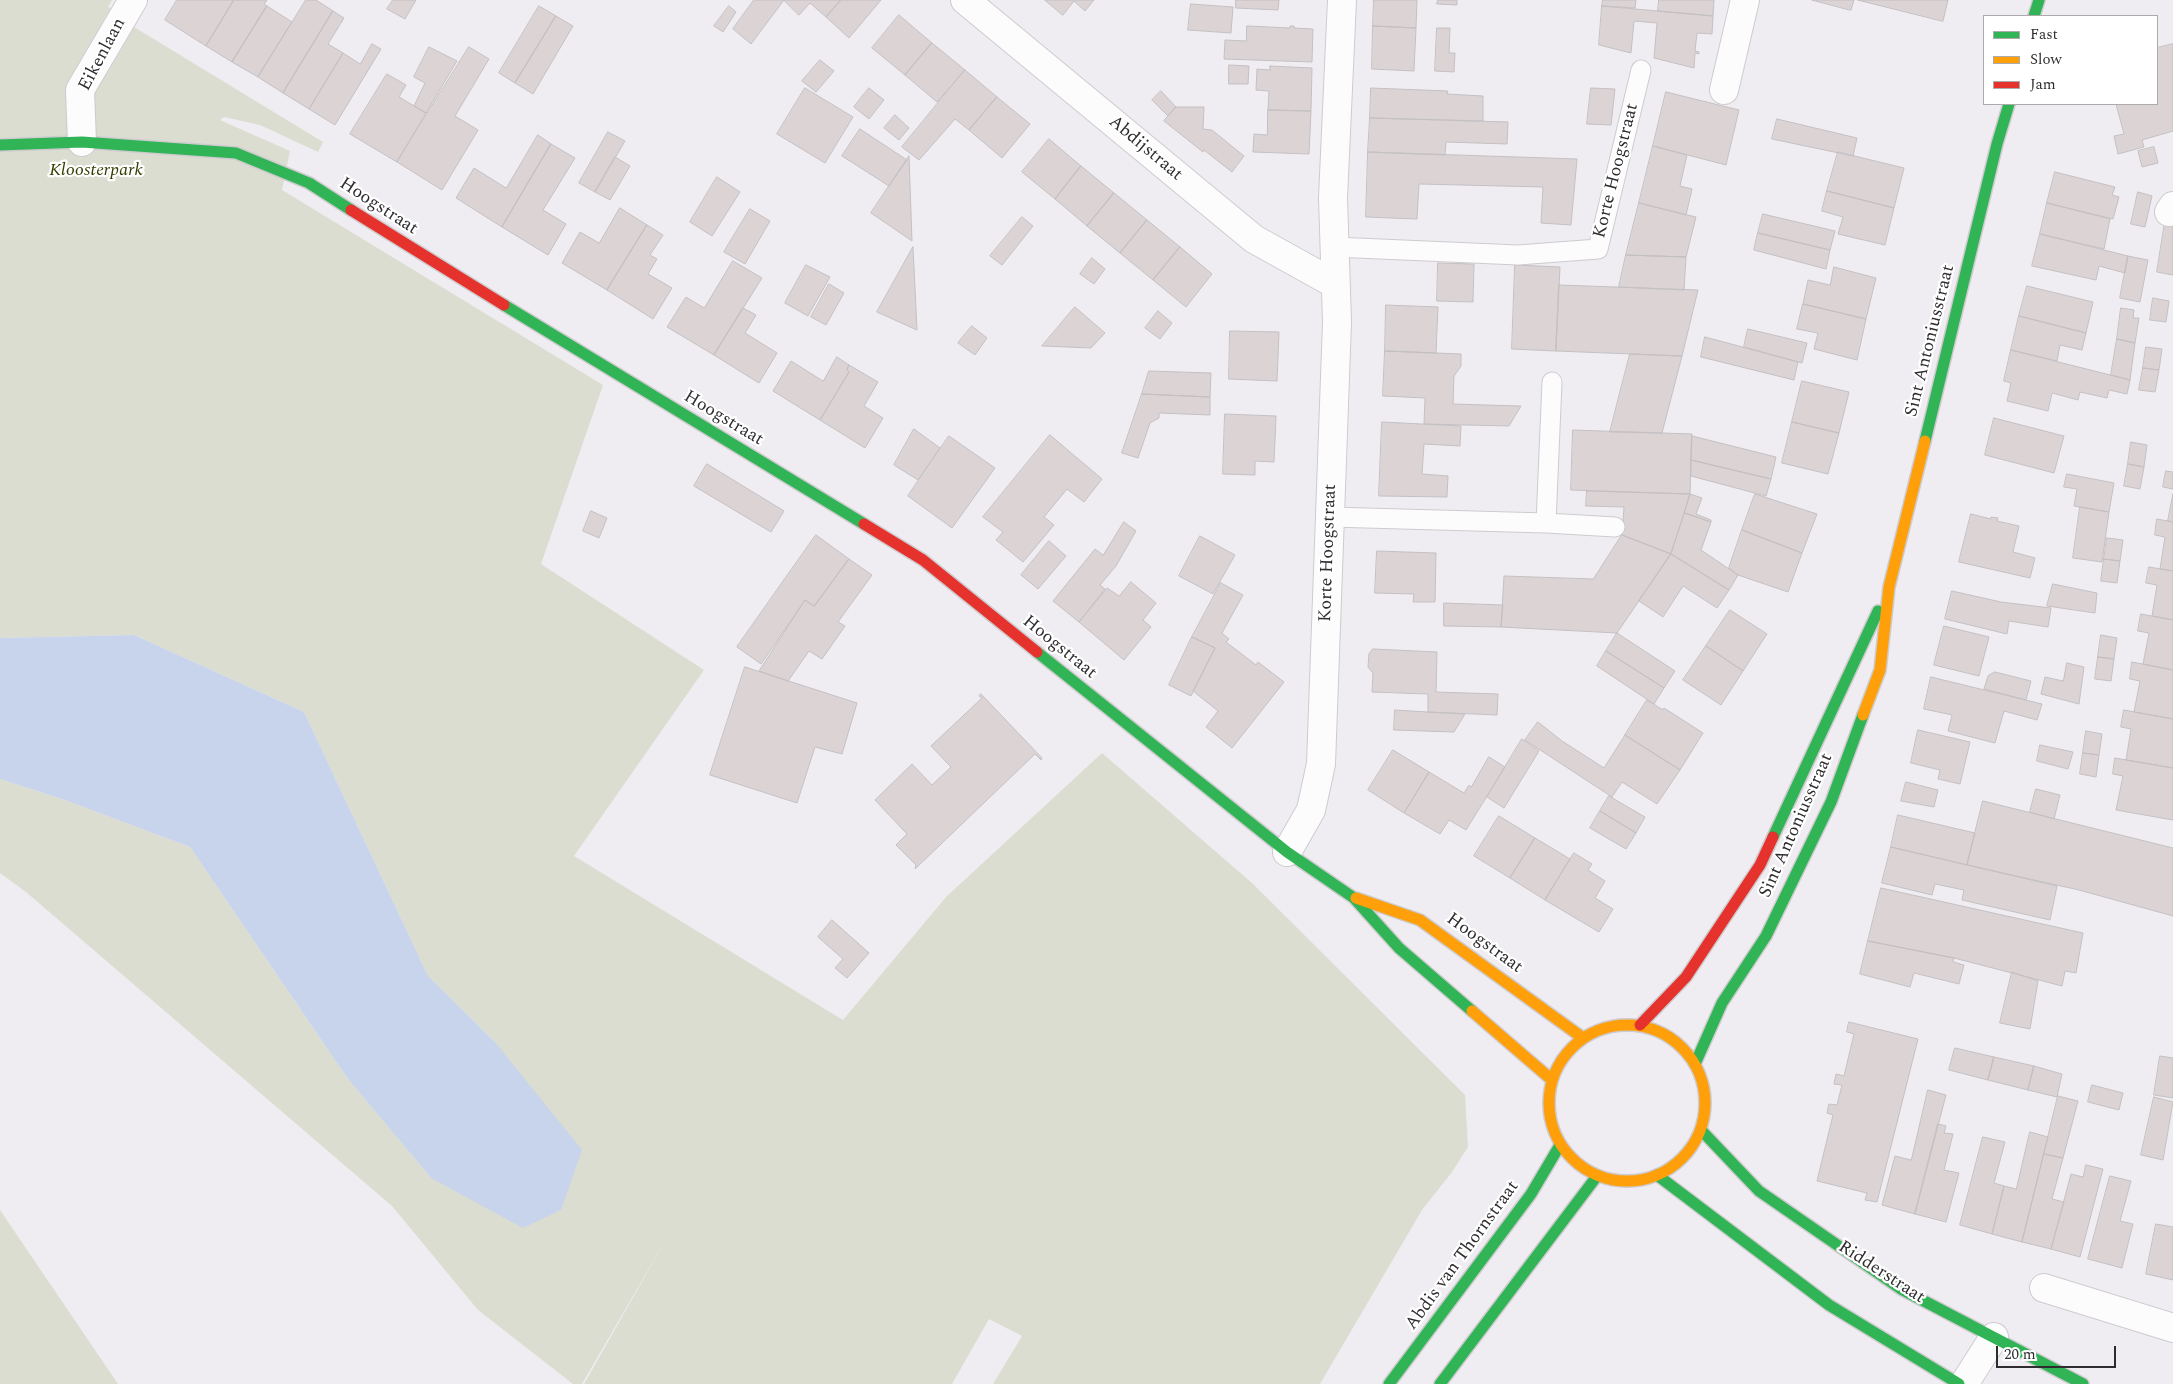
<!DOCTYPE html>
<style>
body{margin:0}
#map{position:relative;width:2173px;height:1384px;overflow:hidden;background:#f0edf2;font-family:Spectral,serif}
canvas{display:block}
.legend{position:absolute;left:1983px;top:15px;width:175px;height:90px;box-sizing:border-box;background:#fff;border:1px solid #ababac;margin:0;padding:6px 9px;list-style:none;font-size:15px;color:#2e2c2f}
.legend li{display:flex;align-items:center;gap:10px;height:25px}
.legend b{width:25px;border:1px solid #ababac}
.scale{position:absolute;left:1996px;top:1346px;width:120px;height:22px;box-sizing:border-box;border:2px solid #2e2c2f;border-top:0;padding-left:6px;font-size:15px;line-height:18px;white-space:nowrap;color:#2e2c2f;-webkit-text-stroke:4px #fff;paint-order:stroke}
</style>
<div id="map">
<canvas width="2173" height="1384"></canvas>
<ul class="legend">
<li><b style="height:6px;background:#30b455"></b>Fast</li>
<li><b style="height:6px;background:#ff9f0a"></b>Slow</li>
<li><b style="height:6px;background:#e5322d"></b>Jam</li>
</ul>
<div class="scale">20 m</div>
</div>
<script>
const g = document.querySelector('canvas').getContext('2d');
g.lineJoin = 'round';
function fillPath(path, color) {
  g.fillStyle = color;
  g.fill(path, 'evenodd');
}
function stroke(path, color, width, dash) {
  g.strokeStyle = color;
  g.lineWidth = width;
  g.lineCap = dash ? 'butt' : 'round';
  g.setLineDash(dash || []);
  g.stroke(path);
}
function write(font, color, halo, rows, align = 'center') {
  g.font = font + ' Spectral,serif';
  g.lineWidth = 4.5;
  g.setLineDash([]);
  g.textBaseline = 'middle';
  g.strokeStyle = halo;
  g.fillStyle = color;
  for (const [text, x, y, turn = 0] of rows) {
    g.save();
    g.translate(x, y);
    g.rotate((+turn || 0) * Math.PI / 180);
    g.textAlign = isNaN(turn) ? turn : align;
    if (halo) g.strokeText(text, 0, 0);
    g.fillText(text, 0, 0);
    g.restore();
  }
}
fillPath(new Path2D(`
 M0 0H112L108 7 111 8 80 61 108 72 134 27 323 142 318 152 260 125 224 117 220 120 290 151 282 190 603 385 541 564 704 670 574 856 843 1020 946 897 1102 753 1252 883 1465 1095 1468 1147 1452 1172 1422 1210 1320 1384H993L1022 1336 989 1319 952 1384H584L669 1234 582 1384H573L478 1310 392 1206 26 892 0 873V779L65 800 190 847 348 1079 431 1178 494 1041 428 976 304 712 134 635 0 638Z
 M0 1210 118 1384H0Z`), '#dbddd0');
fillPath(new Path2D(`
 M134 635 304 712 428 976 494 1041 582 1150 561 1210 523 1228 431 1178 348 1079 190 847 65 800 0 779V638Z`), '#c7d4ec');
const building = new Path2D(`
 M177 0H234L206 46 165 20Z
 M234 0H267L264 4 267 6 232 62 206 46Z
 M306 0H316L333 11 283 93 258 77Z
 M393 0H416L405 19 387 9Z
 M754 0H784L751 44 733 29Z
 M784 0H841L826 17 810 3 799 15Z
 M841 0H881L849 38 826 17Z
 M1045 0H1094L1085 11 1074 1 1063 15Z
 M1236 0H1279L1278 10 1236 8Z
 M1374 0H1417L1416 28 1373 26Z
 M1438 0H1457V5L1437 4Z
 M1603 0H1636L1635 8 1602 6Z
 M1659 0H1714L1713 16 1658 11Z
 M1812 0H1854L1851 10Z
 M1858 0H1948L1943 21Z
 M1191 4 1233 7 1231 33 1188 30Z
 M267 6 292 22 258 77 232 62Z
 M539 6 556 16 515 83 499 73Z
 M729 6 736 12 723 32 714 26Z
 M1602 6 1713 16 1712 34 1697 33 1695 51 1699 52V54L1695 53 1694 68 1654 58 1657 23 1634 21 1631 53 1599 45Z
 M333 11 344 18 328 44 343 53 309 109 283 93Z
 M899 15 932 43 905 75 872 48Z
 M556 16 573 26 533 94 515 83Z
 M1247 26 1290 28V26H1294V28L1313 29 1312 62 1224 59 1225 40 1246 41Z
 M1373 26 1416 28 1414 71 1372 69Z
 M1437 28H1450L1449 53H1455L1454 72 1435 71Z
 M932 43 965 70 937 102 905 75Z
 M372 44 381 49 335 125 309 109 343 53 360 64Z
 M2173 44V131L2142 140 2144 147 2118 154 2114 136 2124 134 2116 104H2157V48Z
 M429 47 457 61 426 113 414 106 425 83 414 77Z
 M469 47 489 59 455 116 478 130 442 190 397 162Z
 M820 60 834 71 816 92 802 81Z
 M1229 65 1249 66 1248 84H1229Z
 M1270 66 1312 68 1311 111 1268 110 1269 91 1256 90 1257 69 1270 70Z
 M965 70 997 97 969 130 955 119 919 160 902 147Z
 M387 74 406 85 399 97 426 113 397 162 350 134Z
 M805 88 853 117 825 163 777 134Z
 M869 88 884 100 869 119 854 107Z
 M1371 88 1448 91 1447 94 1483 96V121L1370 118Z
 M1591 88 1615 89 1611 125 1587 124Z
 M1161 91 1176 107 1168 116 1152 100Z
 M1666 92 1739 110 1726 165 1653 146Z
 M997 97 1030 124 1002 158 969 130Z
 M1176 107H1204L1203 129 1212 130 1244 156 1232 172 1204 150 1203 152 1164 121Z
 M1268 110 1311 111 1309 154 1253 152 1254 134 1267 135Z
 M895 115 909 128 899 140 884 128Z
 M1370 118 1508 122 1507 144 1446 142 1445 155 1368 152Z
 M1777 119 1857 138 1853 156 1772 139Z
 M860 129 907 160 889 186 842 156Z
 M608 132 625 141 595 192 579 183Z
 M538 135 551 144 502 227 456 198 474 168 506 188Z
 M1049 139 1081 166 1055 199 1022 172Z
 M551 144 575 158 543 210 566 224 548 255 502 227Z
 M1653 146 1687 155 1680 186 1692 189 1686 215 1639 203Z
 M2154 147 2158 163 2142 167 2138 151Z
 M1368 152 1577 159 1571 225 1541 223 1543 187 1419 184 1417 219 1366 217Z
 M1838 152 1904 168 1894 208 1827 191Z
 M909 156 912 241 871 213Z
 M615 157 630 166 610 200 595 192Z
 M1081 166 1114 193 1087 226 1055 199Z
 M2055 172 2115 187 2112 195 2119 197 2113 219 2047 203Z
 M717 177 740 192 712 236 690 222Z
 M1827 191 1894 208 1885 245 1838 234 1843 217 1822 211Z
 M2138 192 2152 196 2145 227 2131 224Z
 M1114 193 1147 220 1120 253 1087 226Z
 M1639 203 1696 217 1686 257 1626 255Z
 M2047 203 2110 219 2104 249 2040 234Z
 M620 208 647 225 607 290 562 263 580 232 599 243Z
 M750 209 770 221 745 264 724 252Z
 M1763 214 1835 231 1830 250 1758 233Z
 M1022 217 1033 226 1002 265 990 256Z
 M1147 220 1180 247 1153 280 1120 253Z
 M2165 222 2173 223V275L2157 272Z
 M647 225 663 235 650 255 657 259 648 274 672 288 653 319 607 290Z
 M1758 233 1830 250 1826 269 1754 250Z
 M2040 234 2128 256 2125 273 2099 266 2096 280 2032 266Z
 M913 247 917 330 877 312Z
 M1180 247 1212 274 1186 307 1153 280Z
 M1626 255 1686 257 1684 290 1619 287Z
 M2128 256 2148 260 2140 302 2120 298Z
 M1092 258 1105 269 1094 284 1080 274Z
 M733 261 762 278 714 355 667 327 686 297 704 308Z
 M1438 263 1474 264 1473 302 1437 301Z
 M806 265 830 277 808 316 785 303Z
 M1515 265 1560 267 1556 351 1512 349Z
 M1834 267 1876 278 1866 319 1803 304 1808 280 1830 285Z
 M829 284 844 293 826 325 811 317Z
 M1559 285 1698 290 1682 356 1556 351Z
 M2027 286 2093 302 2086 333 2019 316Z
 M2153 298 2169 301 2166 322 2150 320Z
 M1803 304 1866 319 1857 360 1814 349 1818 333 1797 329Z
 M1386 305 1438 307 1436 353 1385 351Z
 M1075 307 1105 333 1091 348 1042 346Z
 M743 308 756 315 745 333 777 353 759 383 714 355Z
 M2121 308 2134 310 2133 318H2139L2135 343 2117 339Z
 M1158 311 1172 323 1160 339 1145 328Z
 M2019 316 2086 333 2082 350 2060 345 2057 361 2011 350Z
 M972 326 987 338 975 355 958 343Z
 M1748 329 1807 343 1802 363 1744 347Z
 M1230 331 1279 332 1277 381 1229 379Z
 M1705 337 1798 362 1794 380 1701 357Z
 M2117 339 2135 343 2130 380 2111 375Z
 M2146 347 2162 349 2159 370 2143 368Z
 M2011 350 2130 380 2127 394 2109 390 2107 398 2080 392 2078 400 2052 393 2048 411 2007 401 2011 383 2004 381Z
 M1385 351 1461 354V366L1454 376 1453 404 1521 406 1509 426 1424 424 1425 398 1383 396Z
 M1630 354 1682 356 1662 433 1610 432Z
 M837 357 849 365 847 370 849 372 820 420 773 391 791 361 823 381Z
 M849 365 878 382 864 406 883 418 865 448 820 420 849 372 847 370Z
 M2143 368 2159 370 2155 392 2139 390Z
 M1149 371 1211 373 1210 397 1142 394Z
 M1802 381 1849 392 1839 433 1792 422Z
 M1142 394 1210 397V415L1159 413V418L1150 423 1138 458 1122 453Z
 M1225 414 1276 416 1274 462 1255 461V475L1223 474Z
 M1994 418 2064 436 2054 473 1985 455Z
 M1382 422 1461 426 1460 446 1424 444 1422 474 1448 476 1447 497 1379 496Z
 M1792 422 1839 433 1828 474 1782 463Z
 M914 429 940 448 918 480 894 465Z
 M1573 430 1692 434 1690 494 1571 490Z
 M1050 435 1102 479 1084 502 1067 489 1044 517 1054 525 1023 562 996 540 1003 532 983 517Z
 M949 436 995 468 952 528 908 496Z
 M1692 436 1776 457 1771 479 1691 460Z
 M2131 442 2147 445 2144 467 2128 464Z
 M1691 460 1771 479 1766 496 1691 476Z
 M707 464 784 511 771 532 694 486Z
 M2128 464 2144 467 2140 489 2124 486Z
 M2166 471 2173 472V489L2163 487Z
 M2067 474 2114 483 2109 512 2074 506 2077 489 2064 487Z
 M1587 491 1690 494 1671 554 1622 535 1624 507 1586 506Z
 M1690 494 1702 498 1696 514 1711 520V522L1685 513Z
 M1755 494 1817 514 1802 553 1742 530Z
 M2173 494V522L2168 521Z
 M2080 507 2109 512 2102 562 2073 558Z
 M591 511 607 518 599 538 583 531Z
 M1685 513 1711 522 1701 550 1738 575 1729 590 1671 554Z
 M1971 514 1991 519V517L1998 518 1997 521 2019 526 2013 552 2035 558 2030 578 1959 562Z
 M2157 519 2173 522V571L2160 569 2165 537 2155 535Z
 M1124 522 1136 531 1116 566 1100 585 1105 589 1079 622 1053 601 1095 549 1103 555Z
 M1742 530 1802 553 1788 592 1738 575 1729 568Z
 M816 535 849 559 814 606 805 600 761 664 737 647Z
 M1622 535 1671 554 1617 633 1501 627 1504 576 1593 579Z
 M1200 536 1235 555 1213 594 1179 576Z
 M2107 538 2123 540 2120 561 2104 559Z
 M1049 541 1066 556 1038 589 1021 575Z
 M1377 551 1436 553 1435 602H1413L1414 594 1375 593Z
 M1671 554 1729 590 1717 608 1683 586 1663 617 1639 601Z
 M849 559 872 575 838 622 845 626 822 659 809 651 788 681 759 671 805 600 814 606Z
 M2104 559 2120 561 2117 583 2101 581Z
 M2149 567 2173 571V620L2152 616 2157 585 2146 583Z
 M1131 582 1156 603 1143 620 1151 627 1124 660 1079 622 1107 588 1119 596Z
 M1221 583 1243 595 1222 633 1229 639 1226 642 1256 665 1258 662 1284 682 1232 748 1206 727 1218 711 1193 691 1215 648 1192 637Z
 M2053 584 2097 593 2095 613 2047 606Z
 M1952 591 2001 602 2051 608 2048 627 2009 621 2007 634 1945 619Z
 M1444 603 1503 605 1501 627 1444 626Z
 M1730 610 1767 634 1743 671 1706 646Z
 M2141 614 2173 620V670L2143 664 2149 633 2138 631Z
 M1944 626 1989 637 1979 676 1934 665Z
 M1617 633 1675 671 1664 688 1606 651Z
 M2101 635 2117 638 2114 659 2098 657Z
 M1192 637 1215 648 1191 696 1169 685Z
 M1706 646 1743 671 1721 705 1683 680Z
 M1373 649 1437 652 1436 692 1498 694 1497 715 1428 712V694L1372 692 1373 673 1368 667 1369 654Z
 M1606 651 1664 688 1654 704 1597 666Z
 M2098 657 2114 659 2111 681 2095 679Z
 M2132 662 2173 670V719L2134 712 2140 681 2130 679Z
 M2067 663 2084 667 2079 704 2041 694 2045 677 2063 681Z
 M745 667 857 703 842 754 815 747 797 803 710 775Z
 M1995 672 2031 681 2026 700 1984 689 1988 676Z
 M1931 677 2042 704 2037 720 2004 711 1995 743 1948 731 1952 715 1924 709Z
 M981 694 1042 758 1041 760 1035 754 915 869 916 865 896 845 907 834 875 800 912 764 932 785 951 767 931 746 982 698 979 696Z
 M1647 700 1663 710 1664 708 1703 733 1680 770 1625 735Z
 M1395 710 1428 712 1465 714 1454 732 1394 730Z
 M2124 710 2173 719V768L2126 760 2131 729 2121 727Z
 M1538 722 1562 741 1604 768 1625 735 1680 770 1657 804 1622 782 1612 797 1525 740Z
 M1918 730 1970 742 1960 784 1938 779 1940 770 1911 763Z
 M2086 731 2102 734 2099 755 2083 753Z
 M1522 739 1539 751 1504 808 1487 797Z
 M2040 745 2073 752 2068 769 2037 761Z
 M1393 750 1429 772 1404 813 1368 790Z
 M2083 753 2099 755 2096 777 2080 774Z
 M1489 757 1505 767 1466 830 1449 820 1440 834 1404 813 1429 772 1464 793 1469 785 1471 787Z
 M2115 758 2173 768V820L2116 810 2123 776 2113 774Z
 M1906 782 1938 790 1934 807 1901 801Z
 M2036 789 2060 795 2054 819 2030 812Z
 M1609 796 1645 817 1636 833 1600 811Z
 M1983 801 2173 848V916L2079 890 1967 865Z
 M1600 811 1636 833 1626 849 1590 828Z
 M1898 815 1975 833 1967 865 1891 847Z
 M1499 816 1535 838 1510 878 1474 856Z
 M1535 838 1570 859 1545 900 1510 878Z
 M1891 847 2057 886 2050 920 1962 900 1964 890 1935 884 1932 895 1882 883Z
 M1574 853 1592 864 1588 870 1605 881 1595 898 1613 909 1599 932 1545 900Z
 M1881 888 2083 933 2076 973 2065 971 2062 986 1954 958 1868 941Z
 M832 920 869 953 847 978 835 968 843 959 818 937Z
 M1868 941 1954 958 1953 962 1964 965 1959 984 1914 973 1910 987 1860 974Z
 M2012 972 2038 981 2030 1029 2000 1023Z
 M1849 1022 1918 1039 1877 1202 1865 1200 1867 1193 1817 1181 1833 1115 1827 1113 1829 1104 1837 1105 1842 1085 1834 1084 1836 1074 1844 1076 1854 1034 1847 1032Z
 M1955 1048 1994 1057 1988 1080 1949 1070Z
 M2160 1056 2173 1058V1098L2154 1095Z
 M1994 1057 2034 1066 2028 1090 1988 1080Z
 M2034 1066 2062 1074 2057 1097 2028 1090Z
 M2092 1085 2123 1093 2119 1110 2088 1102Z
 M1928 1090 1946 1095 1915 1214 1882 1205 1895 1156 1911 1160Z
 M2058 1096 2078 1101 2063 1158 2044 1154Z
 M2154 1097 2173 1102 2163 1160 2141 1155Z
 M1938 1124 1946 1126 1944 1133 1953 1134 1944 1170 1959 1173 1946 1222 1915 1214Z
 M2030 1132 2048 1137 2022 1242 1992 1234 2004 1186 2016 1189Z
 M1983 1137 2005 1142 1994 1183 2004 1186 1992 1234 1960 1225Z
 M2044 1154 2063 1158 2052 1199 2064 1202 2051 1249 2022 1242Z
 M2086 1165 2103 1169 2080 1257 2051 1249 2071 1174 2083 1177Z
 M2110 1176 2131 1181 2120 1221 2133 1224 2122 1268 2088 1259Z
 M2156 1224 2173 1227V1280L2146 1274Z`);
fillPath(building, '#dcd3d4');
stroke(building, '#c3c0c3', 1);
const lane = new Path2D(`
 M1334 247 1518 255 1598 249 1641 70
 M1552 382 1546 523 1615 527
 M1330 517 1546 523`);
const street = new Path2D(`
 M965 0 1254 239 1335 284
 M1724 90 1745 0
 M82 142 80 90 133 0
 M2169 212 2173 206
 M1287 852 1311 810 1321 764 1337 322 1333 198 1342 0
 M2044 1288 2173 1328
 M1964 1384 1994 1337`);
const fast = new Path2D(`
 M2034 16 2039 0
 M0 145 82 142 236 153 309 183 351 210
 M504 305 864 524
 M1925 441 1997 144 2009 104
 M1037 652 1287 852 1354 898 1399 948 1472 1011
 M1773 837 1878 611
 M1695 1064 1722 1003 1766 936 1831 802 1863 715
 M1701 1130 1759 1191 1901 1289 2083 1384
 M1657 1175 1829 1305 1959 1384
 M1389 1384 1531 1194 1560 1145
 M1440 1384 1597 1176`);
const slow = new Path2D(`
 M1863 715 1880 670 1889 587 1925 441
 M1356 898 1420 920 1583 1038
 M1472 1011 1552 1080
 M1549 1103a78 78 0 1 1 156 0a78 78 0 1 1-156 0Z`);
const jam = new Path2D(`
 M351 210 504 305
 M864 524 923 560 1037 652
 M1640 1025 1686 977 1760 865 1773 837`);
stroke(lane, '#cecbcf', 21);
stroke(street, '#cecbcf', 30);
stroke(fast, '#cecbcf', 14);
stroke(slow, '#cecbcf', 14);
stroke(jam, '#cecbcf', 14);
stroke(lane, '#fdfcfd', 19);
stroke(street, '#fdfcfd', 28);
stroke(fast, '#30b455', 11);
stroke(slow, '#ff9f0a', 11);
stroke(jam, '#e5322d', 11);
write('18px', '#2e2c2f', '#fff', [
 ["Eikenlaan",103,55,-62],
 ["Abdijstraat",1145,149,40],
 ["Korte Hoogstraat",1617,171,-76],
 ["Hoogstraat",378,207,33],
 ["Sint Antoniusstraat",1931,341,-76],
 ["Hoogstraat",723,419,31],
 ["Korte Hoogstraat",1329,553,-88],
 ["Hoogstraat",1059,648,39],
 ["Sint Antoniusstraat",1797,826,-66],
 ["Hoogstraat",1484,944,36],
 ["Abdis van Thornstraat",1463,1256,-54],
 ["Ridderstraat",1881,1273,33]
]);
write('italic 18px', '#363d00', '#fff', [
 ["Kloosterpark",96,171]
]);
</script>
